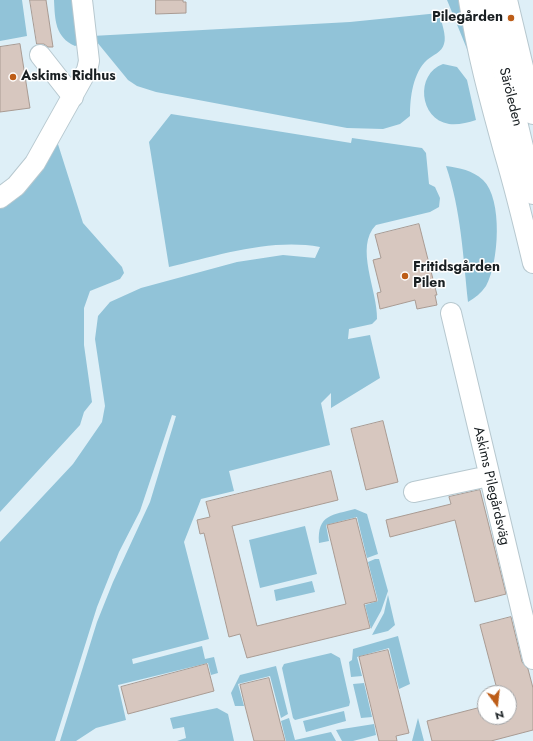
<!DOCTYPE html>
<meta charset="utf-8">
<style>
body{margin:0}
#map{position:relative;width:533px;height:741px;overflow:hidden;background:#deeff7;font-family:Jost,sans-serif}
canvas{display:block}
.north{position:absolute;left:477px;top:685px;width:40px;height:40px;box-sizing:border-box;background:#fff;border:1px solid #a3a5a7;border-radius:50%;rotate:165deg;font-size:11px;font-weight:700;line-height:16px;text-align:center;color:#191f22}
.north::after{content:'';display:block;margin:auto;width:14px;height:18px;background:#bd5d18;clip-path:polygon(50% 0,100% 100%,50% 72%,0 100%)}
</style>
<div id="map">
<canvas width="533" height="741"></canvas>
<div class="north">N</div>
</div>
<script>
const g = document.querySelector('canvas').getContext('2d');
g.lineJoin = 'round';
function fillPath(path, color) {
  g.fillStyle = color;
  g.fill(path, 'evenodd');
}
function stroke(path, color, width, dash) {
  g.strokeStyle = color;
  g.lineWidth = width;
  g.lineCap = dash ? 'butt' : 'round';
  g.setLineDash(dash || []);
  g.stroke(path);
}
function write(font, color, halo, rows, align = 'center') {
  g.font = font + ' Jost,sans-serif';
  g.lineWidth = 3;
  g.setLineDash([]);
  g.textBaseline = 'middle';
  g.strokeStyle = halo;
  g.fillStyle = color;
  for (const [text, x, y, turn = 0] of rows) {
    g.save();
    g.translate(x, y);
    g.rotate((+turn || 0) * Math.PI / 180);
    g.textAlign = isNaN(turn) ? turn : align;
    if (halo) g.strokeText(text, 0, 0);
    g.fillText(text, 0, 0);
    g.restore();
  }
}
fillPath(new Path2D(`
 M0 0H22L27 36 0 41Z
 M54 0H76L80 44 75 46C55 37 55 20 54 0Z
 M447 0H464L469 54Z
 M439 13C441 21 447 36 444 44 442 52 433 55 427 60 413 73 410 97 410 116L400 124 383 129 347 128 156 92 137 86 128 80 92 36 350 22Z
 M443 64 457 67 467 80 476 120C467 123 458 125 449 124 419 119 415 74 443 64Z
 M171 114 351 143 352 138 422 148 426 153 429 184 435 187 440 198 439 207 430 212 376 225C354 247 378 291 377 319L372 324 349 329 348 339 370 335 380 378 331 408V393L321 403 330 445 229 471 234 491 201 499 184 542 209 639 132 659 133 664 202 646 205 659 214 657 218 673 211 675 208 663 118 685 126 720 96 728 76 741H60L97 622 113 582 150 502 176 416 172 415 140 511 119 552 97 607 55 741H0V542L73 464 102 422 105 406 95 339 98 316 110 302 141 288 237 262 283 255 315 258 320 247C270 238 217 256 169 267L149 142Z
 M57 141 83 223 122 267 124 273 120 279 90 291 84 308V345L92 402 84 412 80 425 0 512V206Z
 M446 166C460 168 472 170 483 180 503 199 499 263 486 286 481 293 475 298 468 302 463 256 461 210 446 166Z
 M355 509 367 514 378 554 367 558 357 517 326 525 329 541 319 543C317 514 333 515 355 509Z
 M305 526 317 574 260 588 249 540Z
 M375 559H379L388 591 381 611 371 629 365 605 378 601 368 562Z
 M312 581 315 592 276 601 274 590Z
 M388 595 395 625 388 631 372 635 384 613Z
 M398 636 410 684 399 689 389 648 357 657 362 676 351 677 349 662 352 660 353 649Z
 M331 653 340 658 350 702 349 706 295 720 293 718 282 668 284 664Z
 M276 666 288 714 281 718 270 676 238 684 244 706H235L231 693 240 675Z
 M364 683 372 717 361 718 353 684Z
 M217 708 228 714 234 741H177L186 738 184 727 173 729 170 718Z
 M344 711 346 721 306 732 303 721Z
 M289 718 295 740 331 732 336 741H286L281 721Z
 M418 718 424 741H412Z
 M374 724 376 735 353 741H342L336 730Z`), '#91c3d8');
const building = new Path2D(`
 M30 0H46L53 47H48L44 44H37Z
 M156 0H183V2H186V13L156 14Z
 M20 44 30 108 0 112V47Z
 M419 224 437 295H435L437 305 417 309 415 300 380 309 377 293 381 292 373 260 381 258 375 235Z
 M383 421 398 482 366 490 351 429Z
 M331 471 338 500 232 526 257 626 346 604 327 525 356 518 377 601 364 604 370 628 247 658 240 634 229 637 204 533 200 534 197 520 210 517 206 502Z
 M480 490 506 594 475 602 455 520 390 537 386 520 451 504 449 497Z
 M511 617 522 662 528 669 533 688V730L491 741H432L427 721 485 706V717H509V693H498L480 625Z
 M388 650 409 733 396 736 397 741H379L359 657Z
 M207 664 214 691 128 714 121 687Z
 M269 678 280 722 285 741H254L245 706 240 685Z`);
fillPath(building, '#d7c7bf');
stroke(building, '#a99b93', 1);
const minor = new Path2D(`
 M469 0C477 53 490 100 504 151 515 188 524 225 533 263
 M40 55 73 97
 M0 198 16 186 35 163 87 70 89 61 82 0
 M451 313 533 659
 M414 492 489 476`);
const major = new Path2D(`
 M487 0 533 193
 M506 0 533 113`);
stroke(minor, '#b7c8cf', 22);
stroke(major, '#b7c8cf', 24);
stroke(minor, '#fff', 20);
stroke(major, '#fff', 22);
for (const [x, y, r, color] of [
 [511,18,4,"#bd5d18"],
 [13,77,4,"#bd5d18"],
 [405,276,4,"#bd5d18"]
]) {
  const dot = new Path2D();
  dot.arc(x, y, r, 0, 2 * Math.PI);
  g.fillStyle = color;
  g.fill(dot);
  stroke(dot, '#fff', 1.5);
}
write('bold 14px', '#191f22', '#fff', [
 ["Pilegården",503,18,"right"],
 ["Askims Ridhus",21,77],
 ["Fritidsgården",413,268],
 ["Pilen",413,284]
], 'left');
write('14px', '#191f22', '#fff', [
 ["Säröleden",510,97,76],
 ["Askims Pilegårdsväg",491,486,77]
]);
</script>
